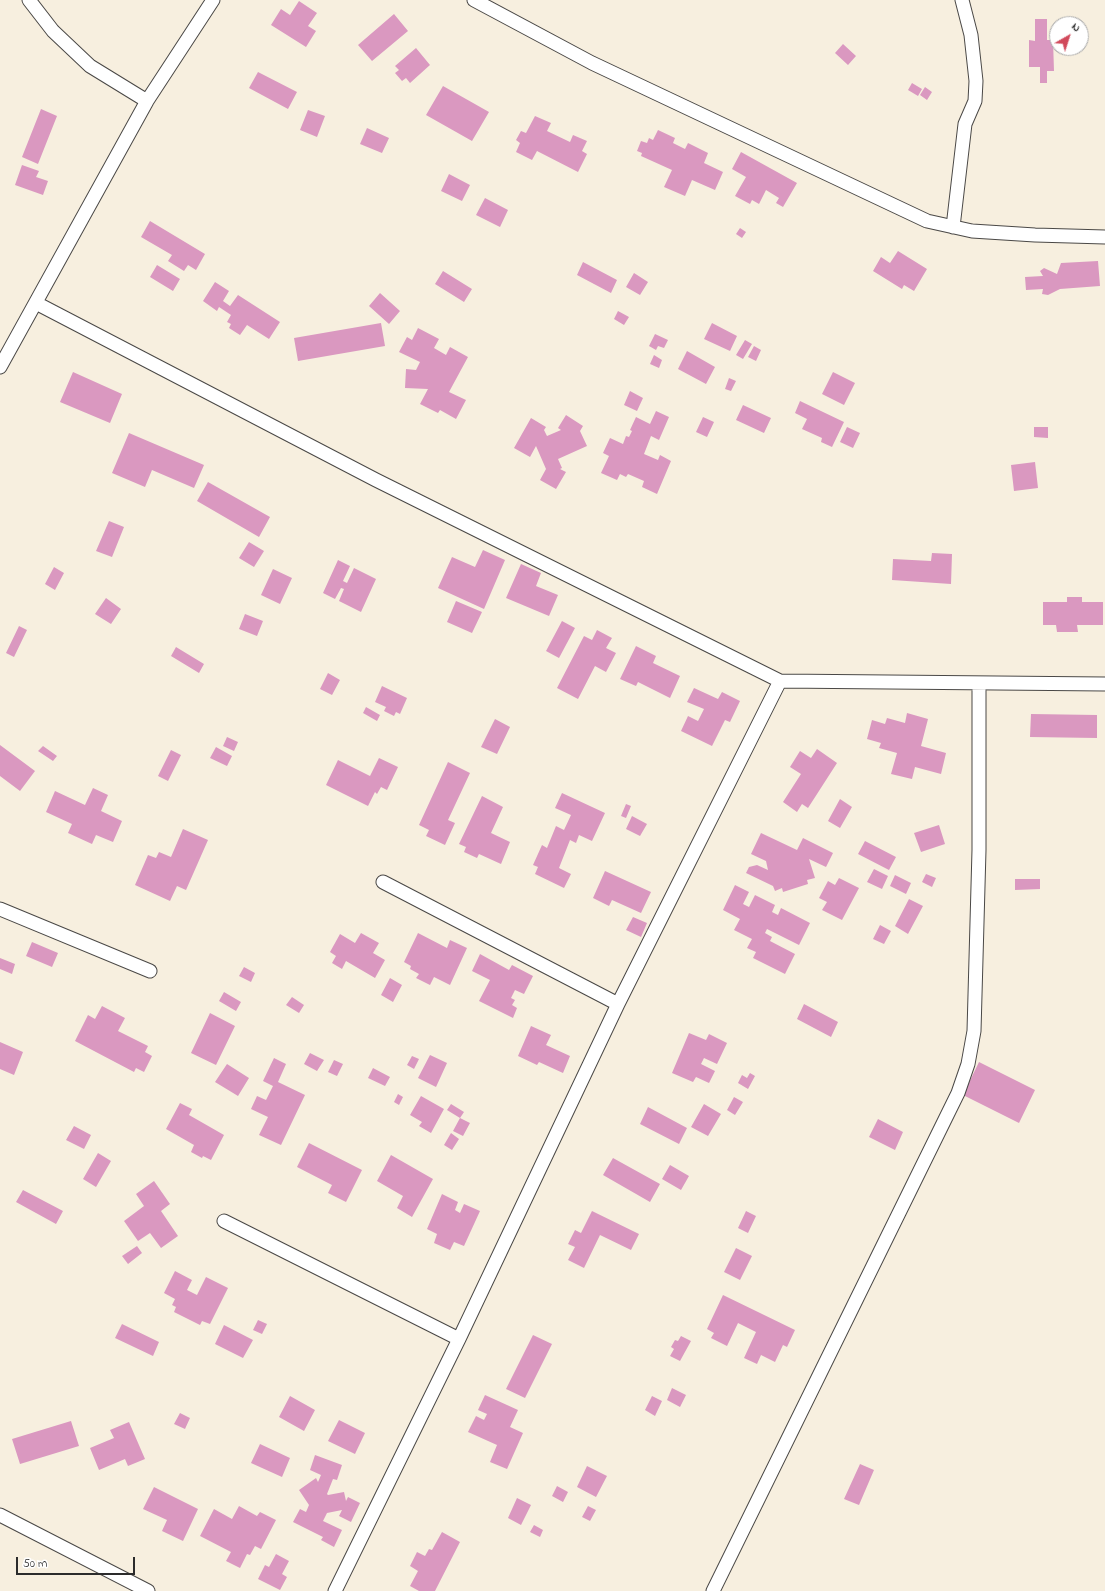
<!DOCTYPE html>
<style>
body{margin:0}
#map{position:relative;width:1105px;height:1591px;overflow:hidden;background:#f7efdf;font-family:"Indie Flower",sans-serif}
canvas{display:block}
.north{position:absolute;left:1049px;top:16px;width:40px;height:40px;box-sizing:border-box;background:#fff;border:1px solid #aaa;border-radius:50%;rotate:39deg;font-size:11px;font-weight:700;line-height:16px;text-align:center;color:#2b2b2b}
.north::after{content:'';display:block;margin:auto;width:14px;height:18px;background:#d1495b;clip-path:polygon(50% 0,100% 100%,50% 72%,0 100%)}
.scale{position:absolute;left:16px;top:1557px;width:119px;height:18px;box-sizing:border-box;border:2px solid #2b2b2b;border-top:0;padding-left:5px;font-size:12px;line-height:14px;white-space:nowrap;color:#2b2b2b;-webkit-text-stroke:3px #fff;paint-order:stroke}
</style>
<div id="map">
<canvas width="1105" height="1591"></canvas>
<div class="north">N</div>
<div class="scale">50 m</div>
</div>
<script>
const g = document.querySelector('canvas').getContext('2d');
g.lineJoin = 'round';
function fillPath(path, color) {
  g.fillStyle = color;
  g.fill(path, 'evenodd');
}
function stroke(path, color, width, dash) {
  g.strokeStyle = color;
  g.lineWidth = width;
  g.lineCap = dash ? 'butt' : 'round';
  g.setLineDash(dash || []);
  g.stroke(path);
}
fillPath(new Path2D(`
 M299 1 317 13 308 26 316 31 306 47 271 25 281 9 290 15Z
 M394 14 408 31 372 61 358 45Z
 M1035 19H1047V40H1053L1054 71H1047V83H1040V67H1029V40L1035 41Z
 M843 44 856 56 848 65 835 53Z
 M416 48 430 65 410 83 406 78 402 81 395 73 399 70 395 66Z
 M258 72 297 92 288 109 249 88Z
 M912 83 922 89 918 96 908 90Z
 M443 86 489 112 472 141 426 115Z
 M925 87 932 92 927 100 920 95Z
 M41 109 57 116 38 164 22 157Z
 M308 110 325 116 317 137 300 130Z
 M535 116 551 123 547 131 570 142 573 135 587 141 582 151 587 154 578 172 537 151 532 160 516 152 520 143 516 140 521 131 526 133Z
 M367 128 389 138 382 153 360 144Z
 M658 130 675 138 673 143 685 149 688 143 708 153 704 163 723 172 715 190 692 180 685 196 664 187 672 170 641 156 642 153 637 151 641 141 647 143 649 138 653 140Z
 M741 152 797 183 783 207 776 203 779 198 766 190 759 204 752 200 750 204 735 196 746 177 732 169Z
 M22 165 39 171 36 177 48 181 43 195 15 185Z
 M449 174 470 185 462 201 441 191Z
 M485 198 508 210 500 227 476 215Z
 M150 221 205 254 196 270 188 265 184 271 168 261 172 255 141 237Z
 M740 228 746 232 742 238 736 234Z
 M898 251 927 269 914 291 904 285 902 289 873 271 881 257 890 263Z
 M1098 261 1100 286 1060 289 1048 295 1042 294 1043 289 1026 290 1025 277 1043 276 1040 271 1044 268 1057 274 1061 263Z
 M583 262 617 280 611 293 577 275Z
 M157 265 180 279 173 291 150 277Z
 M443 271 472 289 464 302 435 284Z
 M634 273 648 282 640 295 626 287Z
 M215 282 229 291 223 301 230 306 238 295 280 322 269 339 247 325 240 335 229 328 231 324 227 322 231 315 219 307 217 311 203 301Z
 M380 293 400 311 389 324 369 306Z
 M618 311 629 317 624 325 614 319Z
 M381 323 385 346 298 361 294 338Z
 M712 323 737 336 730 351 704 339Z
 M418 328 439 339 434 348 446 355 450 347 468 357 449 392 466 400 456 419 440 410 438 413 420 404 428 389 405 388 406 369 416 370 420 362 399 352 407 337 412 340Z
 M655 334 668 340 664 348 658 346 656 350 649 346Z
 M745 340 752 344 743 359 736 355Z
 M754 346 761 350 756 361 748 357Z
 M687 351 715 367 706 384 678 369Z
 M654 355 662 360 659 368 650 364Z
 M73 372 122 394 110 423 60 402Z
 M833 372 855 383 844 405 822 394Z
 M729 378 736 381 731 391 725 389Z
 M630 391 643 398 637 411 624 405Z
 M800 401 844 422 832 447 821 442 822 438 802 429 807 419 795 413Z
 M743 405 771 418 764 433 736 420Z
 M656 411 669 417 659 440 651 436 644 454 658 460 660 455 671 461 657 494 642 487 644 481 628 474 626 477 620 474 617 480 601 473 609 456 603 453 610 438 623 444 626 436 629 437 632 431 630 430 636 417 650 424Z
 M566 415 583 426 580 431 587 446 558 459 562 468 560 469 566 472 556 489 540 480 546 469 536 446 530 457 514 448 531 418 546 427 544 430 547 436 561 430 558 428Z
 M703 417 714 422 707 437 696 432Z
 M847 427 860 433 853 448 840 442Z
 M1034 427H1048V438L1034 437Z
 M129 433 204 465 194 488 152 470 145 487 112 473Z
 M1035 462 1038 488 1014 491 1011 465Z
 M208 482 270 517 259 537 197 501Z
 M109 521 124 527 112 557 96 551Z
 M249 542 264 551 254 567 239 558Z
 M483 550 505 560 484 609 438 588 452 557 475 567Z
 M932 553 952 554 951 584 892 580 893 559 931 561Z
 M338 560 350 566 343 581 347 583 354 568 376 579 361 612 339 601 344 589 341 588 335 599 323 593Z
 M521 564 541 573 536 586 558 595 549 616 506 598Z
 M54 567 64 573 55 590 45 584Z
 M273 569 292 578 280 604 261 595Z
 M1067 597H1082V602H1103V625H1077L1078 632H1057L1056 625H1043V602H1067Z
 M106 598 121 609 111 624 95 614Z
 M456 601 482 612 472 633 447 622Z
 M245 614 263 621 257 636 239 629Z
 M562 621 575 628 559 658 546 651Z
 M19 626 27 630 14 657 6 653Z
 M597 630 612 638 606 648 616 653 606 672 595 666 578 699 557 688 584 636 592 640Z
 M636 646 656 656 653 663 680 676 670 698 638 682 636 686 620 679Z
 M176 647 204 664 199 673 171 656Z
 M328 673 340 680 332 695 320 689Z
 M382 686 407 698 400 714 396 712 394 716 384 711 386 707 375 702Z
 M694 688 718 699 722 692 740 701 730 722 725 720 712 746 681 731 688 716 698 721 704 709 687 702Z
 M366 707 380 715 377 721 363 713Z
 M907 713 928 719 921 746 946 753 941 774 915 767 912 779 891 774 897 753 879 748 881 743 867 739 872 720 885 724 887 718 905 723Z
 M1031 714 1097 715V738L1030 737Z
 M495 719 510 727 497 754 481 747Z
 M227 737 238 742 234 751 223 746Z
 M0 745 35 771 20 791 0 776Z
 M43 746 57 756 53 761 38 751Z
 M216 747 232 756 227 766 210 758Z
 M817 749 837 763 808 808 802 804 797 812 783 802 801 774 790 767 800 751 811 758Z
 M171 750 181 755 168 781 158 776Z
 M379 758 398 767 387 790 381 787 377 794 375 792 368 806 326 785 338 760 370 776Z
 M448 762 470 773 448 820 455 823 445 845 426 836 429 830 419 825Z
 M93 788 108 795 101 811 122 821 113 842 96 835 92 844 68 833 72 824 46 812 55 791 85 805Z
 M562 793 605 813 592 841 579 835 576 843 570 840 559 868 571 874 564 888 535 874 538 867 533 865 542 845 547 848 556 826 564 830 571 815 555 808Z
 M482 796 503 807 491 833 510 842 501 864 479 854 477 858 464 852 466 847 459 844Z
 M840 799 852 807 840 828 828 821Z
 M626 804 631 806 626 818 621 816Z
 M632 816 647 824 640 836 626 829Z
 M939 825 945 844 921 852 914 833Z
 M183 829 208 840 186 890 177 886 170 901 135 885 148 855 156 858 159 852 171 857Z
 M761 833 797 850 803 838 833 853 826 867 809 859 815 878 807 880 808 884 783 892 782 888 775 891 773 886 746 873 749 867 757 865 768 870 766 861 751 854Z
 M865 841 896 857 889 870 858 854Z
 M874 869 888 876 882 889 867 882Z
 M605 871 651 892 641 913 612 900 609 906 593 898Z
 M926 874 936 878 932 887 922 882Z
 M895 875 911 883 906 894 890 886Z
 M839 878 859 888 842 920 822 910 827 902 819 898 828 881 835 885Z
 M1015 879H1040V889L1015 890Z
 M735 885 749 892 743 904 749 907 755 895 775 905 772 912 778 915 781 908 810 923 799 945 767 929 765 933 772 937 770 941 795 954 785 974 753 958 756 952 747 948 752 939 734 930 740 919 723 910Z
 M909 899 923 906 908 934 895 926Z
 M633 917 647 923 641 937 626 930Z
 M880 925 891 931 884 944 873 939Z
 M361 933 379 943 373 953 385 960 375 978 346 961 342 969 332 963 336 956 330 952 340 934 355 943Z
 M418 933 447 948 450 940 467 948 450 985 434 977 430 985 416 978 419 974 410 969 411 966 404 962Z
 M32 942 58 953 52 967 26 956Z
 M480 954 509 970 512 965 533 976 524 994 515 990 511 998 515 1000 512 1005 517 1008 513 1018 479 1001 490 980 472 971Z
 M0 958 15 964 12 974 0 969Z
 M244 967 255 973 251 982 239 976Z
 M390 978 402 985 393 1002 381 995Z
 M224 992 241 1002 236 1011 219 1001Z
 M292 997 304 1005 299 1013 286 1005Z
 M804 1004 838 1022 831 1037 797 1019Z
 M102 1006 125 1018 118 1031 148 1046 145 1052 152 1056 144 1072 136 1068 134 1072 75 1041 88 1015 95 1019Z
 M210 1013 235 1026 216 1065 191 1053Z
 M531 1026 551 1035 546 1045 570 1056 563 1073 539 1062 537 1065 518 1056Z
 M689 1033 706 1040 709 1034 727 1043 717 1064 704 1058 701 1064 715 1071 709 1083 696 1077 693 1082 672 1073Z
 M0 1042 23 1052 14 1075 0 1069Z
 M310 1053 324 1060 317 1071 304 1064Z
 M430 1055 447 1063 436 1087 418 1078Z
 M412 1056 419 1059 414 1069 407 1065Z
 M274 1058 286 1064 278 1082 305 1095 281 1145 259 1135 268 1117 251 1109 257 1096 266 1100 273 1086 263 1081Z
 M334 1060 343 1064 337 1076 328 1072Z
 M979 1062 1035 1090 1019 1123 963 1095Z
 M227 1064 249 1078 238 1096 215 1082Z
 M373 1068 390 1077 385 1086 368 1078Z
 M750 1073 755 1076 748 1089 738 1083 742 1075 747 1078Z
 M398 1094 403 1097 399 1105 394 1102Z
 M421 1096 444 1109 431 1133 419 1126 422 1122 410 1115Z
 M734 1097 743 1102 735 1115 727 1110Z
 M180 1103 192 1109 189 1115 224 1135 211 1160 203 1156 202 1158 191 1152 194 1145 166 1129Z
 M451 1104 464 1112 460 1118 447 1110Z
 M704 1104 721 1114 708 1136 691 1127Z
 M648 1107 687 1128 679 1144 640 1124Z
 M460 1118 470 1123 463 1136 453 1131Z
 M878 1119 903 1132 895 1150 869 1137Z
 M74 1126 91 1135 84 1149 66 1140Z
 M451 1133 459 1139 452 1150 444 1145Z
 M309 1143 362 1170 346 1202 328 1193 332 1185 297 1167Z
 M98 1153 111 1161 96 1187 83 1179Z
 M391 1155 433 1179 412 1217 397 1208 403 1196 377 1181Z
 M613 1158 660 1184 650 1202 603 1175Z
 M670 1165 689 1176 681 1190 662 1179Z
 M154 1181 170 1204 161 1211 178 1236 161 1248 150 1233 138 1241 124 1221 144 1206 136 1194Z
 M23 1190 63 1211 56 1224 16 1202Z
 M442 1194 458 1202 455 1210 460 1213 464 1204 480 1211 464 1246 454 1242 450 1250 434 1243 437 1234 427 1229Z
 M592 1211 639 1234 631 1250 600 1235 584 1268 568 1260 575 1247 568 1244 575 1230 581 1233Z
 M746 1211 756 1216 748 1233 738 1228Z
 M137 1246 142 1253 128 1264 122 1256Z
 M736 1248 752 1256 740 1280 724 1272Z
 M175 1271 192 1280 187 1290 197 1295 206 1277 228 1288 210 1324 202 1321 200 1325 174 1312 176 1307 172 1305 175 1299 164 1293Z
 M723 1295 795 1330 787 1347 783 1345 775 1362 761 1355 757 1364 744 1358 756 1332 738 1323 727 1346 711 1338 714 1333 707 1329Z
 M258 1320 267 1324 262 1334 253 1330Z
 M122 1324 159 1342 153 1356 115 1338Z
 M224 1325 253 1340 243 1358 215 1344Z
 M533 1335 552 1344 525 1398 506 1389Z
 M681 1336 691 1341 680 1361 670 1356 674 1349 671 1347 675 1340 678 1341Z
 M672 1388 686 1395 680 1407 667 1400Z
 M485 1395 518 1410 510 1427 523 1433 507 1469 490 1462 497 1445 468 1432 476 1416 484 1420 487 1414 478 1410Z
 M290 1396 315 1410 304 1431 279 1417Z
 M652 1396 662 1401 655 1416 645 1410Z
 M180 1413 190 1418 185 1429 174 1424Z
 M339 1420 365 1433 355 1454 328 1441Z
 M71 1421 79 1446 20 1464 12 1439Z
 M129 1422 145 1459 128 1466 125 1459 99 1470 90 1448 114 1438 110 1430Z
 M260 1444 290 1458 282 1477 251 1463Z
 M315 1455 342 1465 337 1480 333 1479 327 1494 328 1495 344 1492 346 1501 348 1497 360 1503 351 1522 339 1516 342 1510 327 1513 323 1521 342 1530 334 1547 321 1540 323 1537 293 1522 300 1509 306 1512 309 1505 299 1490 316 1478 318 1482 321 1475 310 1470Z
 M860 1464 874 1470 859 1505 844 1499Z
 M587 1466 607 1476 596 1497 577 1487Z
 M557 1486 568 1492 563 1502 552 1496Z
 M154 1487 198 1509 183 1541 162 1531 167 1520 143 1509Z
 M517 1498 531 1505 521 1525 508 1518Z
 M239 1506 257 1516 260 1512 276 1520 261 1549 255 1546 250 1555 247 1554 240 1568 226 1561 231 1552 200 1536 214 1509 232 1519Z
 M588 1506 596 1510 590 1521 582 1517Z
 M534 1525 543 1530 540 1537 530 1532Z
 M442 1532 460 1542 435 1591H419L410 1586 418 1571 410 1566 417 1552 425 1556 429 1549 432 1550Z
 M276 1554 289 1561 282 1574 287 1577 280 1590 258 1579 265 1565 269 1567Z`), '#da98c0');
const minor = new Path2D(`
 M29 0 53 31 90 66 147 101
 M474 0 592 63 927 221 972 231 1035 235 1105 237
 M953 227 965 124 975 101 976 81 971 35 962 0
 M36 303 376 480 780 681 1105 684
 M0 367 147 101 213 0
 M383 882 618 1004
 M0 909 150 971
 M224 1221 459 1339
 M0 1515 148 1591
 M335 1591 459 1339 618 1004 780 681
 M713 1591 958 1093 968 1064 974 1031 979 850V683`);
stroke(minor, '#4a4846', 15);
stroke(minor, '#fff', 13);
</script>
